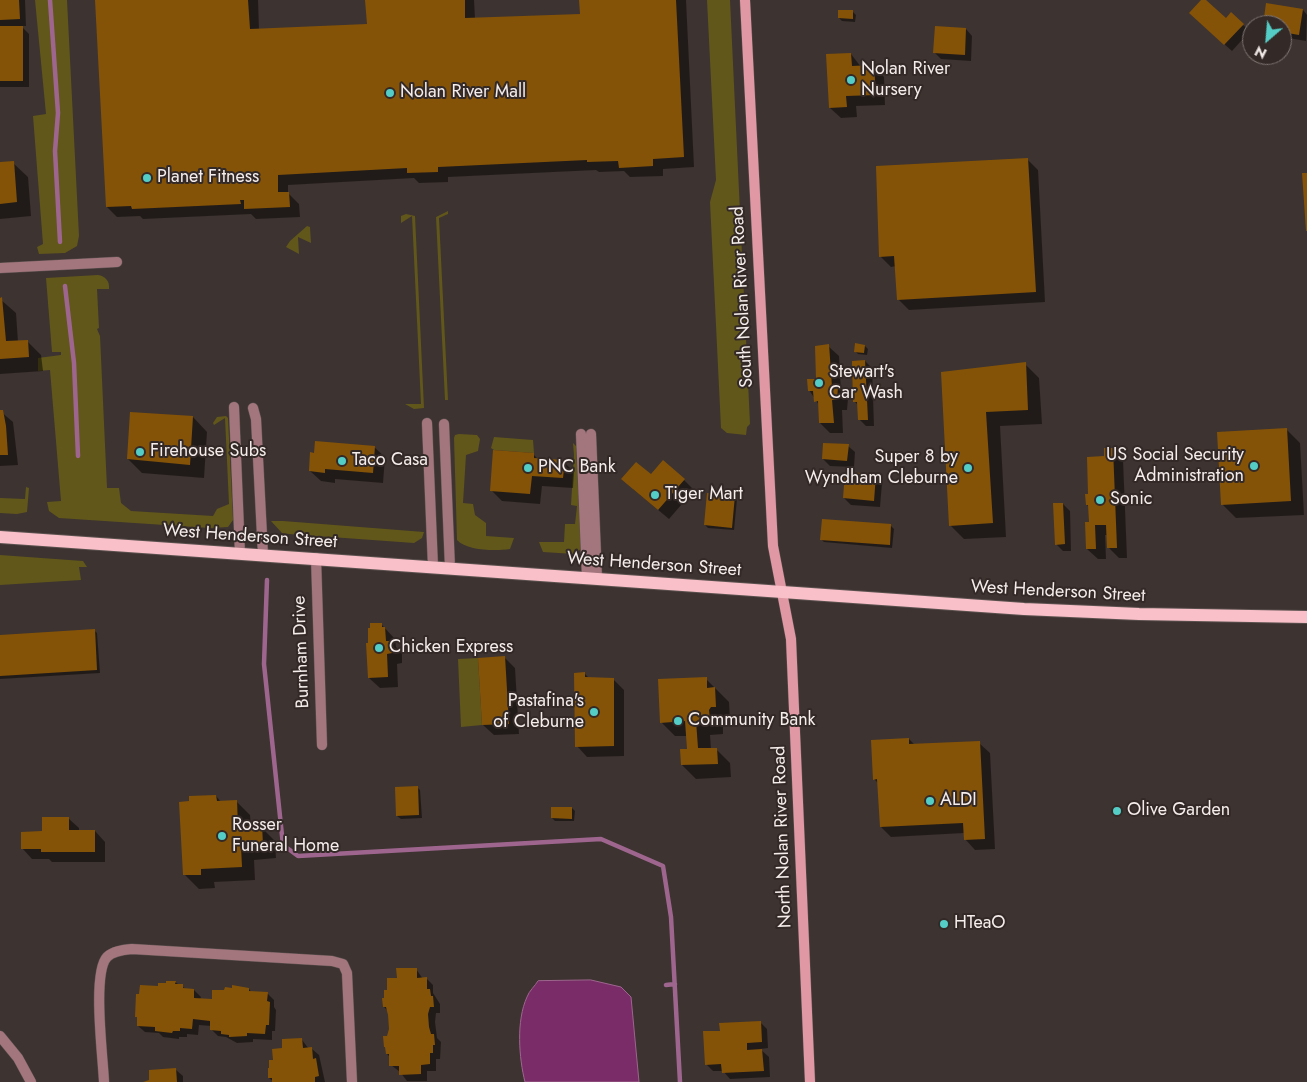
<!DOCTYPE html>
<style>
body{margin:0}
#map{position:relative;width:1307px;height:1082px;overflow:hidden;background:#3d3330;font-family:Jost,sans-serif}
canvas{display:block}
.north{position:absolute;left:1242px;top:15px;width:50px;height:50px;box-sizing:border-box;background:#332926;border:1px solid #807775;border-radius:50%;rotate:207deg;font-size:14px;font-weight:700;line-height:20px;text-align:center;color:#f4edeb}
.north::after{content:'';display:block;margin:auto;width:18px;height:22px;background:#54cdc7;clip-path:polygon(50% 0,100% 100%,50% 72%,0 100%)}
</style>
<div id="map">
<canvas width="1307" height="1082"></canvas>
<div class="north">N</div>
</div>
<script>
const g = document.querySelector('canvas').getContext('2d');
g.lineJoin = 'round';
function fillPath(path, color) {
  g.fillStyle = color;
  g.fill(path, 'evenodd');
}
function stroke(path, color, width, dash) {
  g.strokeStyle = color;
  g.lineWidth = width;
  g.lineCap = dash ? 'butt' : 'round';
  g.setLineDash(dash || []);
  g.stroke(path);
}
function write(font, color, halo, rows, align = 'center') {
  g.font = font + ' Jost,sans-serif';
  g.lineWidth = 4;
  g.setLineDash([]);
  g.textBaseline = 'middle';
  g.strokeStyle = halo;
  g.fillStyle = color;
  for (const [text, x, y, turn = 0] of rows) {
    g.save();
    g.translate(x, y);
    g.rotate((+turn || 0) * Math.PI / 180);
    g.textAlign = isNaN(turn) ? turn : align;
    if (halo) g.strokeText(text, 0, 0);
    g.fillText(text, 0, 0);
    g.restore();
  }
}
fillPath(new Path2D(`
 M35 0H67L79 236 77 246 65 253 39 254 37 247 43 244 33 116 46 114Z
 M707 0H730L750 424 747 427 746 435 727 433 721 428 710 202 716 180Z
 M448 211V214L439 218 448 400H445L436 217Z
 M406 214 415 216 424 408 414 409 405 404H421L412 216 401 223V216Z
 M307 226 310 227 311 243 298 237 299 254 286 247 290 241Z
 M98 275C105 276 110 281 109 289H97L99 328 97 329 100 336 107 488H119L121 503 131 511 213 516 217 509 229 504 225 418 214 425 213 423 217 417 226 416 228 418 233 520 228 527 210 528 59 518 49 511 47 502 61 501 50 370 38 371V358L61 355V352H52L46 278Z
 M459 434 477 435 480 439 478 451 466 455 463 503 473 504 475 515 486 523V536L514 538 510 549C496 551 467 551 457 540L454 438 455 435Z
 M494 437 533 440 534 453 494 450 491 448Z
 M573 443 576 446 581 549 574 554 543 552 539 542H564L565 524H575L577 506 571 505 574 455Z
 M26 487 29 488 27 512 17 514 0 513V498L25 499Z
 M271 521H283L424 532 422 538 414 543 289 534 282 533Z
 M0 555 83 561 87 567H79L81 580 0 585Z
 M478 658 482 725 461 727 458 659Z`), '#61571b');
const water = new Path2D(`
 M591 980 621 987 631 997 639 1082H525C519 1058 516 1021 527 997 529 991 535 986 538 981Z`);
fillPath(water, '#792c67');
stroke(water, '#9e668f', 1);
fillPath(new Path2D(`
 M0 0H25L26 26H21L29 34V87H0Z
 M97 0H258L259 30 368 25 367 0H474L475 19 582 15 581 0H686L694 167 663 169V176L630 177 624 171 599 172 596 170 448 177V182L419 183 414 178 288 185V193L299 204 300 217 256 219 251 214 143 219 140 216 117 217 107 207Z
 M1202 0 1226 19 1243 25 1250 31 1232 51 1197 20Z
 M1267 5 1303 10 1307 15 1306 41 1282 37V25H1264Z
 M853 12 856 15 855 22 842 21 839 18Z
 M966 29 972 36 971 61 941 59 934 52Z
 M851 54 861 67 874 66 884 77 885 105 856 106 857 117 841 118 830 108Z
 M1027 159 1038 170 1045 302 909 310 898 299 896 266 891 267 880 256Z
 M0 163H13L28 177 31 216 0 219Z
 M0 299 16 313 18 342 27 341 41 355 43 371 0 374Z
 M828 346 839 356 841 392 848 399 847 410H842L843 433H830L820 423 819 405 809 390 817 380Z
 M865 346 868 349 867 355 858 354 855 351Z
 M865 361 872 368 874 426H866L859 419V406L855 402Z
 M1025 364 1039 378 1042 424 1000 426 1006 537 964 539 950 525 942 373Z
 M0 411 13 422 18 465 0 466Z
 M131 413 193 417 207 432 204 478 142 473 128 459Z
 M1286 429 1300 443 1304 515 1236 518 1222 504Z
 M848 446 855 452 854 467 830 466 823 459Z
 M374 447 385 457 383 483 335 479V483L321 481 310 471Z
 M1113 449 1123 460 1127 558H1119L1109 548 1108 535H1105L1106 559H1098L1087 549 1090 523 1089 507 1087 505 1105 457Z
 M533 454 539 460 564 462 574 472 573 488 542 486 540 504 502 501 492 491Z
 M651 476 684 480 694 490 669 519 633 489Z
 M875 476 882 483 880 507 851 505 844 498Z
 M734 496 737 499 734 530 708 528 705 525Z
 M1063 504 1070 511 1071 551H1063L1056 544Z
 M891 526 894 529 892 548 824 542 821 539Z
 M381 624 395 639 396 647 402 653V663L397 664 398 687 380 688 369 678Z
 M94 630 97 633 100 673 0 679V636Z
 M504 657 515 668 519 734 494 735 483 725Z
 M584 673 589 678 613 679 624 690V756L587 757 577 746Z
 M706 679 729 702 730 721H725L723 724V734L710 735 711 749H716L730 763 731 777 696 779 682 765 688 751 687 736H675L661 722Z
 M909 739 915 745 979 743 990 753 995 849 975 850 965 839 964 833 891 837 881 827 878 783 874 779Z
 M417 787 420 790 422 818 401 819 397 816Z
 M216 796 221 802 236 801 250 815 251 827H261L275 841 276 858 254 860 255 880 214 882 215 888 199 889 185 875Z
 M572 808 575 811 574 821H555L552 818Z
 M68 818 79 828V831H95L105 842V862H52L49 859H32L22 848Z
 M416 969 423 979 426 978 433 985V993L440 1004V1013H436L435 1022 437 1038 441 1042 440 1059H436V1071H427V1081H407L400 1072 391 1065 390 1057 387 1054 390 1029 388 1011 384 1007 389 991 398 979Z
 M175 982 186 989 194 990 201 997 200 1000H213L249 989 252 993 268 994 274 1000V1007L276 1010 275 1031H272V1040L253 1039V1042L237 1043 226 1037 218 1036 211 1029V1026L199 1025 198 1035 187 1034V1037H179V1039L163 1037 159 1033 145 1032 138 1026 139 1019 136 1016 159 988Z
 M760 1022 767 1029 768 1048 760 1049 769 1057 770 1077 730 1079 723 1071H713L706 1064 721 1032Z
 M302 1040 309 1049H312L319 1055 325 1082H274L269 1078 274 1061 283 1050Z
 M176 1070 183 1076V1082H143L151 1081Z`), '#0007');
stroke(new Path2D(`
 M50 0 58 113 55 151 60 242
 M65 286 74 363 78 456
 M267 580 264 664 283 845 298 856 601 839 663 866 671 917 680 1082
 M666 985 675 984`), '#9e668f', 4.5);
fillPath(new Path2D(`
 M0 0H19L20 19 0 20Z
 M95 0H248L250 29 367 24 365 0H465V18L580 14 579 0H676L684 157 653 159V166L619 168 618 161 587 162V160L438 167V172L407 173V168L278 175V192H289L290 207 244 209V200H240L241 204 132 209 131 206 106 207Z
 M1201 0H1206L1226 18 1231 12 1244 24 1224 45 1189 13Z
 M1266 3 1303 9 1299 35 1282 32V25H1263Z
 M838 10H853V19L838 18Z
 M0 26H23V81H0Z
 M935 26 966 28 965 55 933 53Z
 M851 53 852 66 874 65 876 95 846 96 847 107 829 108 826 54Z
 M1028 158 1036 292 897 300 894 256 879 257 876 166Z
 M14 161 17 202 0 204V162Z
 M1302 173H1307V231H1306Z
 M2 297 6 341 28 340 29 357 0 359V298Z
 M855 343 865 345 864 353 854 352Z
 M829 344 832 387H838L837 400H832L834 423H819L818 401 814 402 813 391H808L807 379H816L815 346Z
 M865 360 868 420H858L857 402H853L852 361Z
 M1026 362 1028 410 986 412 993 523 949 526 941 372Z
 M0 410H3L6 426 8 455H0Z
 M130 412 193 416 190 465 127 459Z
 M1287 428 1291 501 1221 505 1217 432Z
 M315 441 375 446 373 473 325 469V473L309 471 310 452 314 453Z
 M823 443 849 444 847 461 822 459Z
 M1104 448H1113L1117 548H1107L1106 525H1095L1096 549H1086L1085 522H1089L1088 505H1086L1085 494H1088L1087 457 1104 456Z
 M493 450 534 453V458L565 460 563 478 532 476 530 494 490 491Z
 M663 460 685 479 658 510 621 479 636 462 651 474Z
 M845 472 876 474 874 501 843 498Z
 M707 493 735 495 732 528 704 525Z
 M1053 503H1063L1065 544 1055 545Z
 M822 519 891 524 890 545 820 540Z
 M370 623H382V627H385L386 641H392V653L387 654 388 677 368 678 366 643H368V628H370Z
 M95 629 97 670 0 676V635Z
 M505 656 509 724 482 725 478 658Z
 M585 672V677L614 678V746L575 747 574 673Z
 M707 677V688L715 687 716 707H711L709 710 710 720 696 721 698 748H717L718 764 681 765 680 749H687L685 721 660 723 658 679Z
 M909 738V744L980 741 985 839 964 840 963 823 880 827 877 779 873 780 871 740Z
 M418 786 419 815 396 816 395 787Z
 M216 795 217 801 237 800 238 827 262 825 263 845 241 846 242 867 201 869V875H183L179 802 189 801V796Z
 M551 807H572V819L551 818Z
 M42 817H69V830H95V852H41V849H21V832L42 831Z
 M396 968H417V978L427 977V989H430L431 996H433L434 1007H430L428 1014 429 1027 431 1034H434L435 1045H433V1053H430V1064L421 1065V1074L399 1075V1066H389V1054H386L385 1047H384L383 1036H387L389 1029 388 1015 386 1007H383L382 998H384V990H387V978H397Z
 M166 981H176L175 984H183V988L194 989V998L212 999V990H224L225 987 232 988V985L249 988V991L268 992 267 1001 270 1002 269 1025H266L265 1034 247 1033V1036L229 1037V1035L221 1034V1031L210 1030V1021L193 1019 192 1029 180 1028V1031H173L172 1033 155 1031V1027L137 1026V1017H135L136 994H139L140 985 158 986V983H166Z
 M761 1021 762 1042 747 1043V1050L762 1049 764 1071 722 1073 721 1064 705 1065 703 1031H720L719 1023Z
 M302 1038 303 1048 312 1047 313 1059 316 1058 319 1076 315 1077V1082H272V1078H268V1068H269V1060H273L272 1049 282 1048V1039Z
 M176 1068 177 1082H143L149 1080V1070Z`), '#855307');
const minor = new Path2D(`
 M0 268 117 262
 M234 407 240 554
 M253 408 256 419 263 555
 M427 423 433 567
 M444 424 450 568
 M581 434 587 578
 M591 434 597 578
 M316 558 322 745
 M0 1036 18 1058 31 1082
 M104 1082C103 1057 92 973 107 957 113 951 123 950 132 949L332 961 343 964 347 973 352 1082`);
const secondary = new Path2D(`
 M745 0 773 546 791 639 810 1082`);
const primary = new Path2D(`
 M0 537 1024 609 1139 614 1307 617`);
stroke(minor, '#5a514e', 11);
stroke(secondary, '#5a514e', 11);
stroke(primary, '#5a514e', 14);
stroke(minor, '#a3757d', 10);
stroke(secondary, '#e198a5', 10);
stroke(primary, '#f9c0c9', 12);
for (const [x, y, r, color] of [
 [851,80,5,"#54cdc7"],
 [390,93,5,"#54cdc7"],
 [147,178,5,"#54cdc7"],
 [819,383,5,"#54cdc7"],
 [140,452,5,"#54cdc7"],
 [342,461,5,"#54cdc7"],
 [1254,466,5,"#54cdc7"],
 [528,468,5,"#54cdc7"],
 [968,468,5,"#54cdc7"],
 [655,495,5,"#54cdc7"],
 [1100,500,5,"#54cdc7"],
 [379,648,5,"#54cdc7"],
 [594,712,5,"#54cdc7"],
 [678,721,5,"#54cdc7"],
 [930,801,5,"#54cdc7"],
 [1117,811,5,"#54cdc7"],
 [222,836,5,"#54cdc7"],
 [944,924,5,"#54cdc7"]
]) {
  const dot = new Path2D();
  dot.arc(x, y, r, 0, 2 * Math.PI);
  g.fillStyle = color;
  g.fill(dot);
  stroke(dot, '#332926', 2);
}
write('18px', '#f4edeb', '#332926', [
 ["Nolan River",861,70],
 ["Nursery",861,91],
 ["Nolan River Mall",400,93],
 ["Planet Fitness",157,178],
 ["Stewart's",829,373],
 ["Car Wash",829,394],
 ["Firehouse Subs",150,452],
 ["US Social Security",1244,456,"right"],
 ["Administration",1244,477,"right"],
 ["Super 8 by",958,458,"right"],
 ["Wyndham Cleburne",958,479,"right"],
 ["Taco Casa",352,461],
 ["PNC Bank",538,468],
 ["Tiger Mart",665,495],
 ["Sonic",1110,500],
 ["Chicken Express",389,648],
 ["Pastafina's",584,702,"right"],
 ["of Cleburne",584,723,"right"],
 ["Community Bank",688,721],
 ["ALDI",940,801],
 ["Olive Garden",1127,811],
 ["Rosser",232,826],
 ["Funeral Home",232,847],
 ["HTeaO",954,924]
], 'left');
write('18px', '#f4edeb', '#332926', [
 ["South Nolan River Road",743,297,-93],
 ["West Henderson Street",250,537,4],
 ["West Henderson Street",654,565,4],
 ["West Henderson Street",1058,592,3],
 ["Burnham Drive",302,652,-92],
 ["North Nolan River Road",783,837,-92]
]);
</script>
